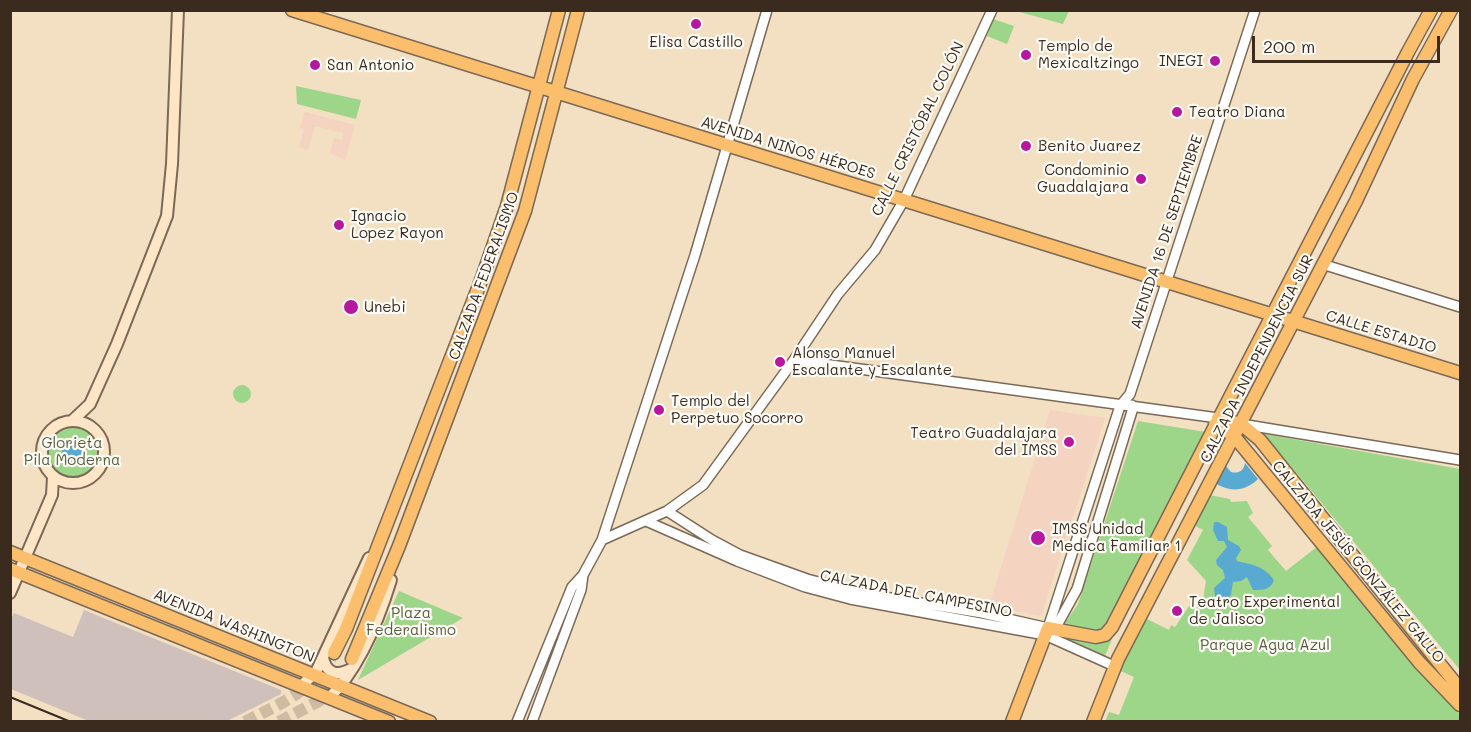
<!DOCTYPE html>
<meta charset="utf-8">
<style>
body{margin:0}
#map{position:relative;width:1471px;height:732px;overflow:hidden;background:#f3dfc2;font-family:Mali,sans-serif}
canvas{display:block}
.frame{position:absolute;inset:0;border:12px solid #3b2a1e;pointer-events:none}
.scale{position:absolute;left:1252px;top:36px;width:188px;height:27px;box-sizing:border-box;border:3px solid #3b2a1e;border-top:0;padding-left:8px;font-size:18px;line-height:21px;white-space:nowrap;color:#3b2a1e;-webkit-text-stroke:4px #fdfcf7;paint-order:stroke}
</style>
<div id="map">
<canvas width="1471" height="732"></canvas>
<div class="frame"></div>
<div class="scale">200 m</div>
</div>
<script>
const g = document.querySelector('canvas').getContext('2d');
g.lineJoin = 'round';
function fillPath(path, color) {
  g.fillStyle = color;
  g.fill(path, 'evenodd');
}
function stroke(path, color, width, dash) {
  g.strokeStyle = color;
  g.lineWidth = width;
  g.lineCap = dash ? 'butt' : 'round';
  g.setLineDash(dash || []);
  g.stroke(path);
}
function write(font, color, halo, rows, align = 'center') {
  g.font = font + ' Mali,sans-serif';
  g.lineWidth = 4.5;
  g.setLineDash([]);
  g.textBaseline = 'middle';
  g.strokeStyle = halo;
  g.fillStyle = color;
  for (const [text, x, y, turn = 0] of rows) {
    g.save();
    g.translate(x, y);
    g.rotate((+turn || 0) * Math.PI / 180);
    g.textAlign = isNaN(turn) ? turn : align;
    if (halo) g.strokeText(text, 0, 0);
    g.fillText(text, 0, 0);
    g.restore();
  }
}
fillPath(new Path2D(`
 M305 112 355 125 345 160 330 153 334 138 342 140 343 133 315 126 308 150 299 147 304 129 300 128Z
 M1050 410 1105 418 1041 616 989 606Z`), '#f4d3c0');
fillPath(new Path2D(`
 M84 610 281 690V694L227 721 91 722 11 689 10 621 14 613 73 637Z`), '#d0c0bc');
fillPath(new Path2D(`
 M1016 11H1069L1063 24Z
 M993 19 1014 26 1007 44 987 36Z
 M296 86 361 100 356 119 297 104Z
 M233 394a9 9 0 1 1 18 0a9 9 0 1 1-18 0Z
 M1138 421 1206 432 1108 627 1098 631 1063 626 1078 604Z
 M46 451a26 26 0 1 1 52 0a26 26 0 1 1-52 0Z
 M1259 433 1460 469V670L1285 459Z
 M1209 495 1230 499 1231 502 1247 501 1253 513 1248 517 1272 546 1268 550 1286 571 1318 546 1422 673 1460 715V722H1105L1109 712 1119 715 1134 677 1118 670 1145 618 1169 630 1171 625 1175 627 1189 606 1196 609 1203 599 1206 581 1187 560 1203 530 1193 525Z
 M399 591 463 618 358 680Z
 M1052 633 1114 634 1105 656H1101Z`), '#9dd689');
fillPath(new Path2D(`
 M62 451a10 10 0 1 1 20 0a10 10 0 1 1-20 0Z
 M1245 463 1258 479C1246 491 1230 493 1215 483L1225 465 1231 472C1238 474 1244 471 1245 463Z
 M1214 522H1218L1227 527 1228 540 1239 546 1241 550 1236 558 1237 561C1253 565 1264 566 1274 580 1271 590 1263 590 1253 590L1247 577 1241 581 1233 582 1231 595 1228 598 1219 599 1215 596 1214 588 1225 578 1223 570 1217 565 1216 560 1227 547 1224 541H1218L1213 530Z`), '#58aad3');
stroke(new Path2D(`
 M245 722C285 701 309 693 334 653
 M279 722 319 701 331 688`), '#cebba1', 12, [12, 6]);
const tertiary = new Path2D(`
 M1322 264 1460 307
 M794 360 1218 418
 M1241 424 1460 460
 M667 511 712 540 740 555 807 579 866 594 982 613 1048 628 1120 406 1130 394 1255 10
 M646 521 737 561 805 587 850 599 1045 635 1114 666
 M602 540 667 511 703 485 794 360 838 294 875 250 904 200 992 10
 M1050 632 1055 629 1077 589 1133 408 1132 405
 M517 722 572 587 583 575 602 540 695 255 767 10
 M532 722 581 590 583 575`);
const secondary = new Path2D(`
 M73 420 90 404 117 344 167 216 172 164 178 10
 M42 452a31 31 0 1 1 62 0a31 31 0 1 1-62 0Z
 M10 593 52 495 53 477
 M323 658C327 675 338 676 351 669
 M301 686 316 672 369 558
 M329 698C359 669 379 619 391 580`);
const primary = new Path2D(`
 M292 10 1460 373
 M1218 418 1241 424 1260 440 1460 689
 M1215 424 1234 436 1419 662 1460 705
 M10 552 430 722
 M10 569 389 722
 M334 653 346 629 482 278 507 206 559 10
 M352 659 399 546 525 211 578 10
 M1012 722 1048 628 1096 637 1105 635 1112 627C1210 435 1309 244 1408 52L1431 10
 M1093 722 1118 659 1356 201 1413 79 1451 10`);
stroke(tertiary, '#7b6957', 12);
stroke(secondary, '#7b6957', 14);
stroke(primary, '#7b6957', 15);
stroke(tertiary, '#fff', 9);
stroke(secondary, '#fde5c5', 10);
stroke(primary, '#fabe6d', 12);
stroke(new Path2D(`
 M10 697 71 722`), '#3b2a1e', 2);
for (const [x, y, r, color] of [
 [696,24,6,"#b5179e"],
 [1026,55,6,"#b5179e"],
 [1215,61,6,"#b5179e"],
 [315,65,6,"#b5179e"],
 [1177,112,6,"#b5179e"],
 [1026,146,6,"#b5179e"],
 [1141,179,6,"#b5179e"],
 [339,225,6,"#b5179e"],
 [351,307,8,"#b5179e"],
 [780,362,6,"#b5179e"],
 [659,410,6,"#b5179e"],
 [1069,442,6,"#b5179e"],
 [1038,538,8,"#b5179e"],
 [1177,611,6,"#b5179e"]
]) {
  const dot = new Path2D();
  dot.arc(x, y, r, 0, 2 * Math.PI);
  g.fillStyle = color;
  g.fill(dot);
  stroke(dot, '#fdfcf7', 2);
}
write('15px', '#3b2a1e', '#fdfcf7', [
 ["Elisa Castillo",696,42,"center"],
 ["Templo de",1038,46],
 ["Mexicaltzingo",1038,63],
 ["INEGI",1203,61,"right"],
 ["San Antonio",327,65],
 ["Teatro Diana",1189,112],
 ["Benito Juarez",1038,146],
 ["Condominio",1129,170,"right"],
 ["Guadalajara",1129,187,"right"],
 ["Ignacio",351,216],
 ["Lopez Rayon",351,233],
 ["Unebi",364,307],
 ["Alonso Manuel",792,353],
 ["Escalante y Escalante",792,370],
 ["Templo del",671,401],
 ["Perpetuo Socorro",671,418],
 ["Teatro Guadalajara",1057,433,"right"],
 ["del IMSS",1057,450,"right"],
 ["IMSS Unidad",1052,529],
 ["Medica Familiar 1",1052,546],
 ["Teatro Experimental",1189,602],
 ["de Jalisco",1189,619]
], 'left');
write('15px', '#3b2a1e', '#fdfcf7', [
 ["CALLE CRISTÓBAL COLÓN",918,129,-64],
 ["AVENIDA NIÑOS HÉROES",788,148,17],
 ["AVENIDA 16 DE SEPTIEMBRE",1167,232,-72],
 ["CALZADA FEDERALISMO",484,276,-70],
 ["CALLE ESTADIO",1381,332,17],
 ["CALZADA INDEPENDENCIA SUR",1257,359,-63],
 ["CALZADA JESÚS GONZÁLEZ GALLO",1358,562,50],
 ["CALZADA DEL CAMPESINO",916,594,11],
 ["AVENIDA WASHINGTON",234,626,22]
]);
write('15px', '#585e3e', '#fdfcf7', [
 ["Glorieta",72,443],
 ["Pila Moderna",72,460],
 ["Plaza",411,613],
 ["Federalismo",411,630],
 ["Parque Agua Azul",1265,645]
]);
</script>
